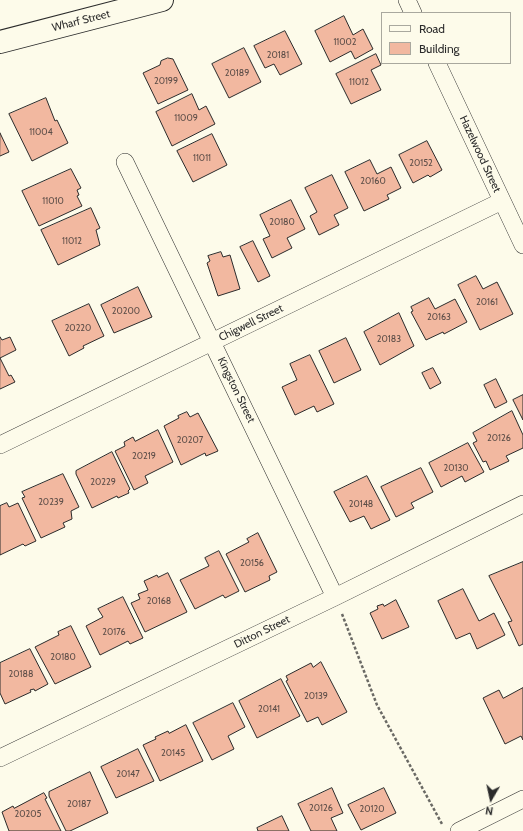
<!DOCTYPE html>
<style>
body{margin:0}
#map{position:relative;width:523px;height:831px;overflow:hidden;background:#fdfbea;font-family:Cabin,sans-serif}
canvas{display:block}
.legend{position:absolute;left:381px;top:12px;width:130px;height:52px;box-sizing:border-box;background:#fdfbea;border:1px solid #a9a89e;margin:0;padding:5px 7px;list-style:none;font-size:12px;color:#2b2b2b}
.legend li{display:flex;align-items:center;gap:8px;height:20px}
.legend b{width:20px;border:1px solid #a9a89e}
.north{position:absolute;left:471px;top:779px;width:40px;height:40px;-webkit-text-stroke:3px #fdfbea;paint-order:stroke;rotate:189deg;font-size:11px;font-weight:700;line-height:16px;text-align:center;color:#2b2b2b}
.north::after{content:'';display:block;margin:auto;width:14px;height:18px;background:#2b2b2b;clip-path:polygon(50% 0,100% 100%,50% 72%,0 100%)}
</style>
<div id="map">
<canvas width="523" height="831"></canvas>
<ul class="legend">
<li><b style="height:5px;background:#fdfbea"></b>Road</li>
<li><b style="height:11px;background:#f2b8a0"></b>Building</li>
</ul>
<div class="north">N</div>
</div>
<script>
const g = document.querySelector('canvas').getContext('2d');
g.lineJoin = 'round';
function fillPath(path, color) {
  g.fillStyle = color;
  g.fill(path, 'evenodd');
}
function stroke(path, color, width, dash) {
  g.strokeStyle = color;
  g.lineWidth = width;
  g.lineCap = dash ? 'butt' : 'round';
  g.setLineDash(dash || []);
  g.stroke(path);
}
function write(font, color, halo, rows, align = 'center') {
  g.font = font + ' Cabin,sans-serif';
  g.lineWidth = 3;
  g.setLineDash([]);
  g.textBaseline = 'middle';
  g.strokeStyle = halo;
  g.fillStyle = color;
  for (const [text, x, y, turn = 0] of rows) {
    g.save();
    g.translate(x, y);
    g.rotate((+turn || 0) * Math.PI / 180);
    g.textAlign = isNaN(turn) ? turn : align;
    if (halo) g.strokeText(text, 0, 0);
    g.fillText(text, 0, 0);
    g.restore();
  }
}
const building = new Path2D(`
 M344 16 353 35 363 29 373 49 355 59 351 51 330 62 315 31Z
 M285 31 302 64 280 75 274 64 265 68 254 46Z
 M244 48 261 82 229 98 212 64Z
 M376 54 381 65 371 70 381 90 351 104 336 74Z
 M168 58 173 59 188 90 158 104 143 73 160 65 161 61Z
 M192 94 199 110 206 106 215 124 172 146 156 112Z
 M46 98 55 121 57 120 68 143 32 161 9 114Z
 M0 133 9 152 0 156Z
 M212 134 227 165 193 182 177 151Z
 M427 141 442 170 430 177 428 175 413 183 399 155Z
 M370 160 377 174 391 167 401 188 387 195 389 199 364 211 345 172Z
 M71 169 81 188 77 190 79 195 77 196 82 206 39 226 22 191Z
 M332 175 348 208 334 215 339 225 319 235 310 216 317 212 305 188Z
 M291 200 305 229 287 238 292 248 272 258 263 239 270 236 260 215Z
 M91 208 100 228 96 230 100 245 58 265 41 230Z
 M253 241 270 276 258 282 240 247Z
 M221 252 223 257 230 255 240 289 218 296 207 263 210 261 208 256Z
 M476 276 483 289 497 282 513 314 480 330 458 285Z
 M138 287 152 317 114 333 101 305Z
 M429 298 435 309 455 299 467 322 444 334 443 332 426 340 411 312 413 311 411 307Z
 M89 304 104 336 83 346 84 348 69 356 52 321Z
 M399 313 414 346 380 365 364 332Z
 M0 337 2 340 10 337 16 350 0 358Z
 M346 338 361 370 334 383 319 351Z
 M310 355 334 404 317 412 314 406 295 415 282 387 297 380 290 364Z
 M0 358 9 376 11 375 15 382 0 389Z
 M433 368 441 383 430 389 422 373Z
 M496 379 507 402 495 408 484 385Z
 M523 395V420L513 400Z
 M512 411 523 435V448L506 456 509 461 490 470 486 461 483 462 473 443 477 441 473 433Z
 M187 412 190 417 198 413 218 451 206 456 205 453 181 465 164 426 179 418 178 416Z
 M158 430 173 462 145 476 148 483 134 490 115 451 125 446 124 442 133 437 135 441Z
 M468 443 484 472 465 482 462 476 441 487 429 463Z
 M112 452 130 489 128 491 129 493 118 498 117 496 92 508 76 474V471Z
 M421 468 433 492 411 503 414 508 396 517 381 487Z
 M63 474 79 507 71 511 72 519 63 523 65 527 41 538 22 498 25 497 22 492Z
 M367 476 390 520 371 529 364 516 350 522 334 492Z
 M7 503 9 507 18 503 36 541 25 546 23 544 0 555V506Z
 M258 533 277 572 269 576 270 580 245 592 226 554 249 542 247 539Z
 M219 551 239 591 225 598 223 595 195 609 180 580 209 566 205 558Z
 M523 562V644L519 646 508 622 512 621 489 576Z
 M168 573 187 612 145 632 131 603 140 599 138 594 148 590 144 581 157 575 158 577Z
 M463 589 479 621 494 613 505 635 477 649 470 633 456 639 438 601Z
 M123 597 143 638 130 644 128 641 100 655 86 626 103 617 98 609Z
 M396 600 409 627 382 639 370 613 378 609 377 606 383 604 384 606Z
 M71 626 91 667 55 684 35 647 59 635 58 632Z
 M30 649 48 684 35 691 34 689 30 690 31 692 5 704 0 693V663Z
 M321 662 347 712 322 725 318 717 307 722 286 681 288 680 286 676 311 663 313 667Z
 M281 679 300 716 257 738 239 701Z
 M523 688V740L521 736 505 744 483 698 499 690 503 698Z
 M233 703 245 727 228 736 234 749 212 760 193 723Z
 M186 725 203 761 160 781 143 745 156 739 155 737 168 731 169 733Z
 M138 749 154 781 116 798 101 767Z
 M90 772 108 813 70 831H66L49 796V792Z
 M332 788 343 813 331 818 337 831H311L298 804Z
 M384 788 396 813 361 830 348 805Z
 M44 793 47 798 45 799 61 831H9L2 812 13 806 14 808Z
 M282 816 289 831H258L257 828Z`);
fillPath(building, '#f2b8a0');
stroke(building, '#2b2b2b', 1);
const minor = new Path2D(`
 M407 0 413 13
 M437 63 523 245
 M125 162 335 597
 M0 445 502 201
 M0 758 335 597 523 504
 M459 831 523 799`);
const tertiary = new Path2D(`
 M0 42 162 0`);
stroke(minor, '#2b2b2b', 18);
stroke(tertiary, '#2b2b2b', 24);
stroke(new Path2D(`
 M342 614 377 705 442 824`), '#6a6964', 2.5, [3, 2]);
stroke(minor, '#fdfbea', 17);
stroke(tertiary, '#fdfbea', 22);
write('9px', '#5d4e48', null, [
 ["11002",345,42],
 ["20181",278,55],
 ["20189",237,73],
 ["20199",166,81],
 ["11012",359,82],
 ["11009",186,118],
 ["11004",41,132],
 ["11011",202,158],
 ["20152",421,163],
 ["20160",373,181],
 ["11010",53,201],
 ["20180",282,222],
 ["11012",72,241],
 ["20161",487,302],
 ["20200",126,311],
 ["20163",439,317],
 ["20220",78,328],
 ["20183",389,339],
 ["20126",499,438],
 ["20207",190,440],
 ["20219",144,456],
 ["20130",456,468],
 ["20229",103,482],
 ["20239",51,502],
 ["20148",361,504],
 ["20156",252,563],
 ["20168",159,601],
 ["20176",114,632],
 ["20180",63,657],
 ["20188",21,674],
 ["20139",316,696],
 ["20141",269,709],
 ["20145",173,753],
 ["20147",128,774],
 ["20187",79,804],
 ["20126",321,808],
 ["20120",372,809],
 ["20205",28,814]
]);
write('11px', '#2b2b2b', '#fdfbea', [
 ["Wharf Street",81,21,-14],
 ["Hazelwood Street",480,154,65],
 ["Chigwell Street",251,323,-26],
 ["Kingston Street",236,390,64],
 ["Ditton Street",262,632,-26]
]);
</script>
